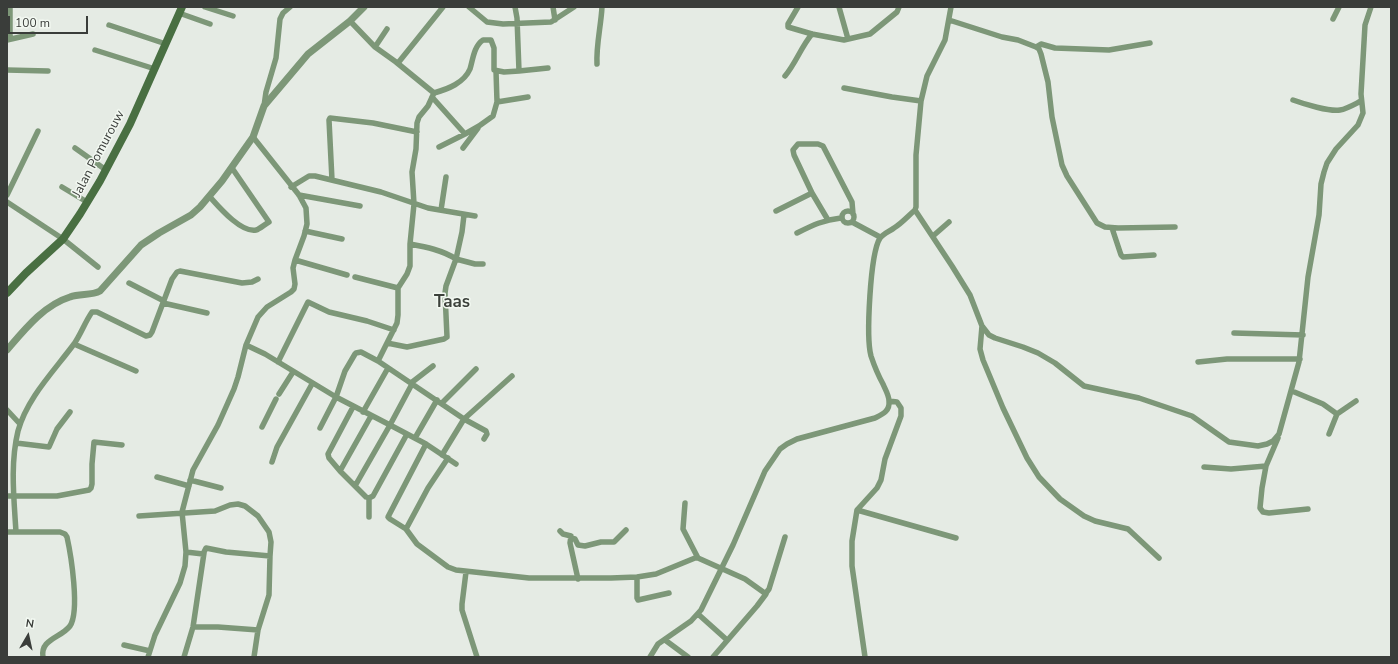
<!DOCTYPE html>
<style>
body{margin:0}
#map{position:relative;width:1398px;height:664px;overflow:hidden;background:#e5ebe4;font-family:"Nunito Sans",sans-serif}
canvas{display:block}
.frame{position:absolute;inset:0;border:8px solid #3a3d3a;pointer-events:none}
.north{position:absolute;left:8px;top:616px;width:40px;height:40px;-webkit-text-stroke:3px #f2f8f1;paint-order:stroke;rotate:9deg;font-size:11px;font-weight:700;line-height:16px;text-align:center;color:#3a3d3a}
.north::after{content:'';display:block;margin:auto;width:14px;height:18px;background:#3a3d3a;clip-path:polygon(50% 0,100% 100%,50% 72%,0 100%)}
.scale{position:absolute;left:8px;top:16px;width:80px;height:18px;box-sizing:border-box;border:2px solid #3a3d3a;border-top:0;padding-left:5px;font-size:12px;line-height:14px;white-space:nowrap;color:#3a3d3a;-webkit-text-stroke:3px #f2f8f1;paint-order:stroke}
</style>
<div id="map">
<canvas width="1398" height="664"></canvas>
<div class="frame"></div>
<div class="north">N</div>
<div class="scale">100 m</div>
</div>
<script>
const g = document.querySelector('canvas').getContext('2d');
g.lineJoin = 'round';
function stroke(path, color, width, dash) {
  g.strokeStyle = color;
  g.lineWidth = width;
  g.lineCap = dash ? 'butt' : 'round';
  g.setLineDash(dash || []);
  g.stroke(path);
}
function write(font, color, halo, rows, align = 'center') {
  g.font = font + ' "Nunito Sans",sans-serif';
  g.lineWidth = 3;
  g.setLineDash([]);
  g.textBaseline = 'middle';
  g.strokeStyle = halo;
  g.fillStyle = color;
  for (const [text, x, y, turn = 0] of rows) {
    g.save();
    g.translate(x, y);
    g.rotate((+turn || 0) * Math.PI / 180);
    g.textAlign = isNaN(turn) ? turn : align;
    if (halo) g.strokeText(text, 0, 0);
    g.fillText(text, 0, 0);
    g.restore();
  }
}
stroke(new Path2D(`
 M10 7V39
 M205 7 233 16
 M469 7 487 22 503 24 551 22 574 7
 M553 7 555 20
 M798 7 788 24V27L812 34 844 40 870 34 897 12 899 7
 M839 7 848 39
 M179 13 210 24
 M1333 19 1339 7
 M949 20 1002 37 1018 40 1036 47 1039 49 1041 54 1048 82 1052 117 1062 165 1067 176 1097 223 1105 227 1118 228 1175 227
 M350 21 375 47 396 62 434 93 428 106 419 117 417 123 416 149 412 172 414 204 410 244V266L407 274 398 288V315L397 323 378 361 464 419 442 455
 M109 25 166 44
 M7 40 33 34
 M375 47 387 29
 M1036 47 1041 44 1055 48 1109 50 1150 43
 M95 50 155 69
 M398 63 443 7
 M597 64C596 45 601 26 602 7
 M7 70 48 71
 M496 71 497 102
 M519 71 548 68
 M785 76C796 63 801 47 812 34
 M844 88 892 97 921 101
 M434 93C448 89 464 83 470 69 473 59 474 46 483 40H491L494 48V70L504 72 519 71 517 18 515 7
 M432 97 465 134 479 126 493 116 497 102 528 97
 M1293 100C1304 104 1330 112 1340 110 1347 109 1355 104 1361 101
 M264 106 266 92 276 58 280 19 283 13 290 7
 M439 147 465 134
 M75 148 106 170
 M463 148 478 128
 M332 180 329 120 330 118 373 123 417 132
 M62 187 87 202
 M291 187 309 176H315L381 192 428 208 475 216
 M7 195 38 131
 M299 195 360 206
 M210 197C219 207 241 233 256 230 260 229 265 224 269 222L232 168
 M7 202 63 239 98 267
 M441 210 446 177
 M915 210 952 266 970 295 982 326 980 349 983 360 1003 408 1027 458 1039 477 1060 499 1084 516 1095 521 1128 529 1159 558
 M842 217a6 6 0 1 1 12 0a6 6 0 1 1-12 0Z
 M776 211 812 193
 M464 215 462 232 456 259 475 264H483
 M828 220 812 193 794 155 793 150 798 144H818L823 146 852 202 853 214
 M852 222 880 237
 M1112 228 1121 255 1123 257 1154 255
 M305 231 342 239
 M797 233C813 225 823 220 841 218
 M933 236 949 222
 M295 260 347 275
 M355 277 398 288
 M129 283 164 301
 M163 303 207 313
 M982 326 989 335 995 338 1023 347 1038 353 1055 363 1084 386 1139 398 1192 416 1229 442 1258 446 1267 444 1273 441 1279 434 1299 362 1308 277 1319 215 1321 184 1324 172 1327 163 1336 149 1358 125 1363 113 1361 94 1365 25 1371 7
 M1234 333 1303 335
 M387 343 407 347 444 339 447 337 445 293 446 286 456 259C442 250 426 247 410 244
 M74 344 136 371
 M246 345 265 354 336 397 390 425 355 486 340 471
 M278 362 308 302 329 312 367 321 394 330
 M1198 362 1227 359H1300
 M411 383 433 366
 M412 384 390 425 426 444 389 515 388 517 390 519 406 529 417 544 448 567 456 570 529 578H611L637 577 656 574 695 558H698L745 579 766 594 757 606 713 657
 M1292 391 1323 404 1337 414 1329 434
 M279 394 293 372
 M442 403 476 369
 M353 407 328 454 329 458 340 471 371 416
 M7 410 20 424
 M363 412 388 368
 M1337 414 1356 401
 M262 427 276 399
 M320 428 336 397 345 371 355 354 356 353 361 352 378 361
 M415 438 437 400
 M1278 438 1266 466 1262 488 1260 508 1263 512 1269 513 1308 509
 M484 439 487 434 486 431 464 419 512 376
 M16 443 49 447 57 429 70 412
 M426 444 456 464
 M272 462 277 447 312 384
 M1204 467 1231 469 1266 466
 M157 477 189 486
 M190 480 221 488
 M355 486 366 497 369 498 373 496 407 434
 M7 496H57L89 490 91 488 92 484V464L94 442 122 445
 M685 503 683 529 698 558
 M857 510 956 538
 M139 516 215 511 230 505 238 504 245 506 258 516 269 532 271 542 270 556
 M369 517V498
 M406 529 428 488 448 458
 M560 531 563 534 571 536 570 543 578 579
 M7 532H60L65 534 67 537C71 555 80 611 70 626 61 638 40 639 43 657
 M16 532C14 499 10 464 18 431 27 398 54 371 74 344 81 334 85 322 92 312H97L146 336 150 335 152 332 172 279 177 272 180 271 242 283 252 282 258 279
 M571 538 575 539 578 545 585 546 601 542H614L626 530
 M186 552 203 554 206 548 226 552 270 556 269 595 258 630 254 657
 M466 572 462 604V610L477 657
 M637 577V598L638 600 669 593
 M766 593 769 589 785 537
 M698 614 727 640
 M193 627H218L258 630
 M665 640 688 657
 M124 645 150 651
 M148 657 155 635 180 583 185 566 186 552 182 512 193 470 218 425 234 389 238 377 246 345 258 317 267 307 291 292 294 289 295 284 293 268 295 260 304 236 307 224 306 208 299 195 253 137
 M184 657 193 627 204 553
 M650 657 658 644 691 621 701 610 733 545 765 471 780 449 787 444 797 439 875 418C883 414 890 411 889 401 889 395 885 389 883 384 878 375 874 365 871 356 866 338 870 254 880 238 883 234 890 231 894 228 902 223 908 216 915 210L916 207V155L921 101 927 76 945 40 951 7
 M865 657 852 566V541L857 510 877 488 881 480 885 459 901 416V408L897 402 889 401`), '#7d9778', 5.5);
stroke(new Path2D(`
 M7 350C25 329 44 305 70 297 80 293 91 296 100 291L141 245 159 233 191 215 200 207 222 181 253 137 264 106 308 54 350 21 364 7`), '#7d9778', 7);
stroke(new Path2D(`
 M7 293 26 273 63 239 80 214 100 181 130 124 182 7`), '#496f42', 8);
write('13px', '#3a3d3a', '#f2f8f1', [
 ["Jalan Pomurouw",99,154,-62]
]);
write('bold 17px', '#3c413b', '#f2f8f1', [
 ["Taas",452,303]
]);
</script>
